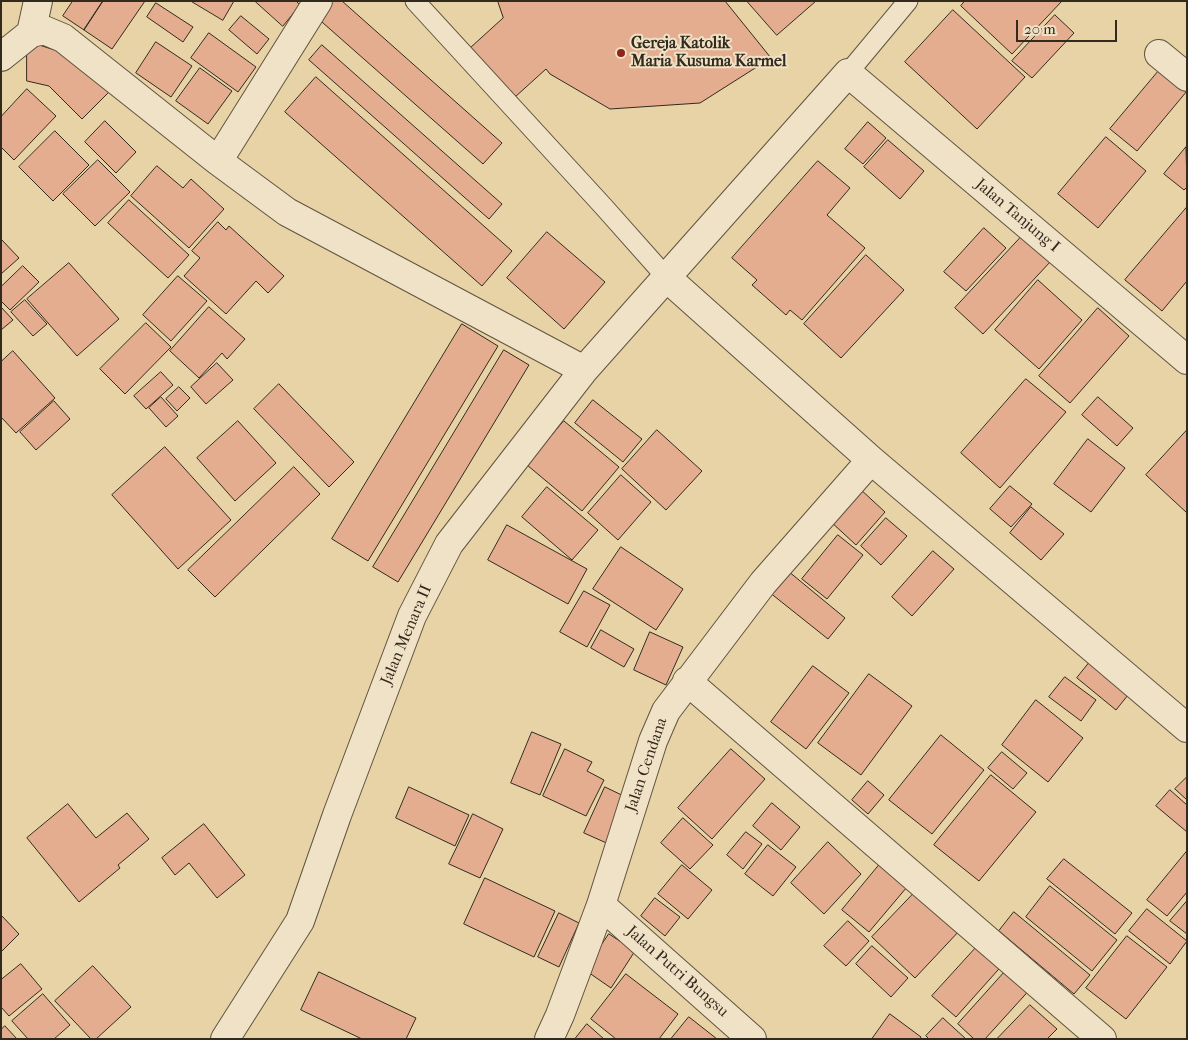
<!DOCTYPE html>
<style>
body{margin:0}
#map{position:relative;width:1188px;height:1040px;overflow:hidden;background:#e8d3a7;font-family:"IM FELL French Canon",serif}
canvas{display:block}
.frame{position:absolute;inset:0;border:2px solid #332a1e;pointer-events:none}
.scale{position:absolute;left:1016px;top:20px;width:101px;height:22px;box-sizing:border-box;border:2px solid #332a1e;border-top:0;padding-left:6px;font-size:15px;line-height:18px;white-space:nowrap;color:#332a1e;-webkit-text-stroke:4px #f0e2c6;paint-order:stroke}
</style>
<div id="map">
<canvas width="1188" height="1040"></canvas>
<div class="frame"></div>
<div class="scale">20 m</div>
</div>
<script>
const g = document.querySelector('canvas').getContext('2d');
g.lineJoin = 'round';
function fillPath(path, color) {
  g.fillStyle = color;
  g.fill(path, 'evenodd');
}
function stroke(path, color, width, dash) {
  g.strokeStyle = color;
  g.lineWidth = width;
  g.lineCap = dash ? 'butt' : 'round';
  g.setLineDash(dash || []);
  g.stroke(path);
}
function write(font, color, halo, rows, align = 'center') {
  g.font = font + ' "IM FELL French Canon",serif';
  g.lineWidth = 4;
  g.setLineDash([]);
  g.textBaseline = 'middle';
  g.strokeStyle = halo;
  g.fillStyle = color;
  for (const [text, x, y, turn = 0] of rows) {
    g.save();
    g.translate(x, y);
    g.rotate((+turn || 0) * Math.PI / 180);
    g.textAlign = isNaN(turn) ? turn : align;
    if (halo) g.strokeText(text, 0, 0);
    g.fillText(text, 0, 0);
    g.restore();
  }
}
const building = new Path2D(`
 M73 1H103L84 30 63 16Z
 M103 1H145L112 49 84 30Z
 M191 1H234L223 20Z
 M255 1H296L300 5 283 26Z
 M326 1H342L502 143 483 164 314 15Z
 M498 1H725L771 58 700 103 610 109 550 74 546 69 515 97 470 48 503 18Z
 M747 1H816L777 35Z
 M965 1H1062L1012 54 961 6Z
 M156 3 193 27 183 42 147 17Z
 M953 10 1025 77 977 129 905 62Z
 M1055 15 1074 33 1032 78 1012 61Z
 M241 16 269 39 257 54 229 30Z
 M209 33 256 67 238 92 191 58Z
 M27 41 76 57 111 90 82 119 49 86 27 81Z
 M156 42 192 66 171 97 136 73Z
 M322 45 502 204 489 219 309 60Z
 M1162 67 1187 88V91L1137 151 1110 129Z
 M200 68 232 91 208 124 176 101Z
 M316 77 512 251 482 286 285 112Z
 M27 89 56 116 14 160 1 147V117Z
 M105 121 136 152 116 173 85 142Z
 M868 122 886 138 863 164 845 149Z
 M55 131 89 165 53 201 19 167Z
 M1106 137 1146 171 1098 228 1058 194Z
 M888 140 924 171 900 199 864 167Z
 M1186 147 1187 187 1184 190 1164 174Z
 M98 160 130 192 95 226 63 194Z
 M818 161 850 188 827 215 865 248 802 320 790 310 786 315 752 285 757 280 732 258Z
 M157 166 183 188 191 179 224 209 189 248 131 196Z
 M129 200 189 255 168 278 108 223Z
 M1187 207V281L1162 311 1125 280Z
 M218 222 226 230 229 226 284 276 268 293 256 281 226 314 184 276 200 258 192 251Z
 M984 228 1006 248 966 291 944 272Z
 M547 232 605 282 564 329 507 278Z
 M1023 235 1051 261 983 334 955 308Z
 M1 239 19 258 1 274Z
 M866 255 904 290 841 358 804 324Z
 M69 263 119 319 77 356 27 299Z
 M23 266 39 282 10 310 1 301V287Z
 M178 276 207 301 171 341 143 315Z
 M1038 280 1082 320 1039 369 995 330Z
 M25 300 47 324 33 336 11 312Z
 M1 307 13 320 1 330Z
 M209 307 245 339 227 359 222 353 199 378 170 351Z
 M1098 308 1129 336 1070 403 1039 376Z
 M146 323 171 347 125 394 100 369Z
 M462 324 498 346 368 561 332 539Z
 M504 350 529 365 398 582 373 567Z
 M13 351 55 398 16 433 1 417V362Z
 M217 363 233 380 206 404 191 387Z
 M161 372 173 385 146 409 134 396Z
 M1026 379 1066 412 1000 488 961 453Z
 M279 384 354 462 329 487 254 409Z
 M179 387 190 398 177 411 166 399Z
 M161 397 178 416 166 427 149 408Z
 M1098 397 1133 428 1117 446 1082 415Z
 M593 400 642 439 623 462 575 423Z
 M54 401 70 419 36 450 20 432Z
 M238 421 276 463 235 501 197 458Z
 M564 421 619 467 582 511 527 465Z
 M657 430 702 471 666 510 622 469Z
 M1187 430V513L1146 475Z
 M1088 439 1125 468 1091 512 1054 484Z
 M165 447 231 520 178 569 112 495Z
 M294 467 320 494 215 597 188 570Z
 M621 475 651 502 618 540 588 513Z
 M1010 486 1032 504 1011 527 990 509Z
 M547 487 598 530 572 560 522 517Z
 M859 488 885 512 856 545 830 521Z
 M1031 507 1064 534 1041 560 1010 533Z
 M886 518 907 536 881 565 861 546Z
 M507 525 587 569 568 604 488 560Z
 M838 535 863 555 827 599 802 579Z
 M621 547 683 589 656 630 593 589Z
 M933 551 954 569 912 616 892 597Z
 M782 566 845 618 828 639 764 588Z
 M584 591 610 605 587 647 560 632Z
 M601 630 634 649 624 667 591 648Z
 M650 632 683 647 666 685 634 670Z
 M1093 658 1132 690 1116 710 1077 678Z
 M813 666 849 693 806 749 771 722Z
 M869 674 912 706 861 775 818 743Z
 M1065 677 1096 700 1081 721 1049 697Z
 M1036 700 1083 738 1048 782 1002 745Z
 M532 732 561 744 540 795 511 783Z
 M941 735 984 770 932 834 889 800Z
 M565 749 592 762 587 771 604 780 586 816 543 796Z
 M731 749 765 779 712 839 678 808Z
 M1002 752 1027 773 1013 789 988 768Z
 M991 775 1036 812 979 881 934 845Z
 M1187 777V800L1175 789Z
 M868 781 884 795 868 814 852 800Z
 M409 787 469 815 455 846 396 818Z
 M605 787 632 800 611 845 584 833Z
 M1170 790 1187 805V832L1156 806Z
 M772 803 800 827 781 850 753 826Z
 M68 804 96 838 127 813 149 839 118 865 120 868 79 902 27 838Z
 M473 814 503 829 480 878 449 864Z
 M683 818 713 845 690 869 661 843Z
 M204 824 245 875 217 898 189 863 175 875 162 858Z
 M746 832 762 844 743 869 727 855Z
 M828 842 861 874 824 914 791 883Z
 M768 845 796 867 773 896 745 874Z
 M1187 851V892L1167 916 1147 900Z
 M1064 859 1132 913 1115 934 1047 879Z
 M880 864 907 887 869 932 842 910Z
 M682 865 712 890 688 919 658 894Z
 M485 878 555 911 534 957 464 924Z
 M1050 886 1117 940 1092 971 1026 917Z
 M918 889 961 929 915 978 872 937Z
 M655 898 680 917 665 936 641 916Z
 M1187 901V934L1170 921Z
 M1147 909 1187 941 1170 964 1129 931Z
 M1014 912 1090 975 1074 994 999 931Z
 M559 913 579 923 559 967 538 957Z
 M1 915 19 934 2 951 1 950Z
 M848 921 869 941 846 966 824 946Z
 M609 934 635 951 611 988 585 970Z
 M1127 936 1167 967 1126 1019 1086 988Z
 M983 940 1006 961 956 1017 932 996Z
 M872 946 908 978 891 997 856 964Z
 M21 964 42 989 9 1016 1 1007V980Z
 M93 966 131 1007 96 1039H91L55 1001Z
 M1010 966 1033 986 985 1039H974L958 1024Z
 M319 972 416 1018 406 1039H362L301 1010Z
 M626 974 678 1014 659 1039H616L591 1019Z
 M43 994 70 1025 54 1039H28L12 1021Z
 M1030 1005 1057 1029 1047 1039H997Z
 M890 1014 921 1037 920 1039H872Z
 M689 1017 717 1039H671Z
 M943 1018 966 1039H929L926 1036Z
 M587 1024 604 1039H575Z
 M5 1026 17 1039H1V1030Z`);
fillPath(building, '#e4ad90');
stroke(building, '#332a1e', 1);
const lane = new Path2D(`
 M415 1 603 206 667 278
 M848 73 908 1`);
const street = new Path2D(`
 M31 33 38 1
 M1159 54 1187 77
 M1 57 31 33 44 30 63 38 218 161 287 212 584 370
 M218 161 318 1
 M667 278 871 460 1187 728
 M687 681 1102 1039
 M601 905 752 1039
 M225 1039 300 921 337 815 412 616 449 544 584 370 848 73 1187 360
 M549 1039 560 1015 601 905 653 741 666 711 763 583 871 460`);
stroke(lane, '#605440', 21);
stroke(street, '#605440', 30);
stroke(lane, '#f0e2c6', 19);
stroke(street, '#f0e2c6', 28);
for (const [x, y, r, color] of [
 [621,53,5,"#8f2418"]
]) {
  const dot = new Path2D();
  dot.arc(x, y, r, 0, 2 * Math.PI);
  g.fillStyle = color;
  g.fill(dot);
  stroke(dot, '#f0e2c6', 2);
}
write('bold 16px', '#332a1e', '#f0e2c6', [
 ["Gereja Katolik",631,44],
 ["Maria Kusuma Karmel",631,62]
], 'left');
write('16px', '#332a1e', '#f0e2c6', [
 ["Jalan Tanjung I",1017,216,40],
 ["Jalan Menara II",407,635,-67],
 ["Jalan Cendana",647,765,-71],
 ["Jalan Putri Bungsu",677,972,41]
]);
</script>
